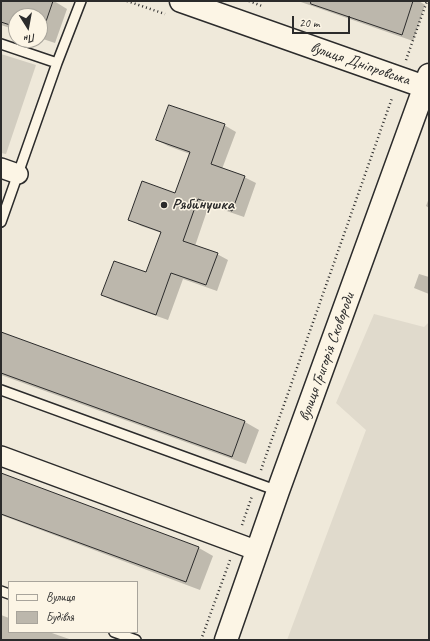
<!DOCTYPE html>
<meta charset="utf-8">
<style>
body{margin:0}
#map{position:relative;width:430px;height:641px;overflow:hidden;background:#efe9da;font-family:Caveat,sans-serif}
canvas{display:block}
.frame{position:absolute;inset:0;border:2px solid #2b2b2b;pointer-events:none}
.legend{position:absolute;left:8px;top:581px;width:130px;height:52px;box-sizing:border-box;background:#fcf5e5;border:1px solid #a8a49b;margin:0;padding:5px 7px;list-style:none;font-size:12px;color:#2b2b2b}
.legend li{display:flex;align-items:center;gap:8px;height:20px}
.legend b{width:20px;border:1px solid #a8a49b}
.north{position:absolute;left:8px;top:8px;width:40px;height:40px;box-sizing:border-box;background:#fcf5e5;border:1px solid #a8a49b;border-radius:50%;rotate:169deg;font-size:11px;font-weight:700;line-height:16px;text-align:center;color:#2b2b2b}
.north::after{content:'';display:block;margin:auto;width:14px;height:18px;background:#2b2b2b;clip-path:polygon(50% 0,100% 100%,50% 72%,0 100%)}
.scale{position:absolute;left:292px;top:16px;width:58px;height:18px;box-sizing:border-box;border:2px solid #2b2b2b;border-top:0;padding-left:5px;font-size:12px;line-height:14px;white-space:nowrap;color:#2b2b2b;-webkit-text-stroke:3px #fcf5e5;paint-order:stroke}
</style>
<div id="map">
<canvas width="430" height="641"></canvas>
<div class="frame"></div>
<ul class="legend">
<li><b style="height:5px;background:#fcf5e5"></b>Вулиця</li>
<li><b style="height:11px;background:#bcb7ac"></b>Будівля</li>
</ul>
<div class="north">Пн</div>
<div class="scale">20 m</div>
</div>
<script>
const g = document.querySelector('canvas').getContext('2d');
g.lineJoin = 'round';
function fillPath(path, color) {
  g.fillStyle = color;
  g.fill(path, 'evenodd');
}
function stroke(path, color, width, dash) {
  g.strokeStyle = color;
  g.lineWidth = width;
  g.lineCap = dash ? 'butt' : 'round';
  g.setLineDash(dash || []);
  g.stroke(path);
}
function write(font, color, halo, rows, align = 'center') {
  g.font = font + ' Caveat,sans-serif';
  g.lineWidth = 3;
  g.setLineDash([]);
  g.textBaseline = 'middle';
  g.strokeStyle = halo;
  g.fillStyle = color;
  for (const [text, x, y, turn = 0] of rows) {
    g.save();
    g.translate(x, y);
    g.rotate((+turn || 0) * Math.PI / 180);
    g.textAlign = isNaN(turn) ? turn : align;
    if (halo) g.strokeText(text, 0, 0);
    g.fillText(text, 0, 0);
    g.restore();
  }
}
fillPath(new Path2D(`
 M374 314 424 327 429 322V640H287L366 430 336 403Z`), '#e0dacc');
fillPath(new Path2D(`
 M1 54 36 65 6 154 1 153Z`), '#d2cdc0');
fillPath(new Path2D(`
 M1 1H54L67 9 55 43 40 38V16H16V30L1 25Z
 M298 1H419L425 5 413 41Z
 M224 125 236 132 222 169 244 177 256 183 244 217 209 205 195 246 217 254 228 260 217 291 183 279 168 320 114 301 103 295 147 274 162 233 141 226 129 219 176 194 190 154 168 146 157 140Z
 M429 198V208L426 206Z
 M419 274 429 277V294L414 288Z
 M1 334 245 422 259 430 246 464 1 375Z
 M1 474 199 548 213 556 200 590 1 515Z
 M1 615 9 618V632H49L72 640H1Z`), '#0003');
const building = new Path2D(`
 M1 1H53L41 36 40 16H16V27L1 22Z
 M311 1H413L402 35 311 4Z
 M169 105 225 124 211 164 245 176 232 211 198 199 183 241 218 253 206 285 171 273 156 315 101 295 114 261 146 272 161 232 128 220 142 181 175 193 190 152 156 140Z
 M1 332 245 421 232 457 1 373Z
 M1 473 199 547 186 582 1 514Z`);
fillPath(building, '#bcb7ac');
stroke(building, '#2b2b2b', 1);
const service = new Path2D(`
 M1 44 57 63
 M1 222 57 63 81 1
 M1 390 278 491
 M1 591 9 594
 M114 632 136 640`);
const minor = new Path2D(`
 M1 168 18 174
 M1 456 258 551`);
const tertiary = new Path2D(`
 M181 1 425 87
 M226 640 278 491 429 75`);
stroke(service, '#2b2b2b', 12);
stroke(minor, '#2b2b2b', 22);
stroke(tertiary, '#2b2b2b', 25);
stroke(new Path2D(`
 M127 1 165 14
 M249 1 262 6
 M406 60 427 1
 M261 470 392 98
 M242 525 252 496
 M201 640 230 560`), '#2b2b2b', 2.5, [1, 3]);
stroke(service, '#fcf5e5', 9);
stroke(minor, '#fcf5e5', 19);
stroke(tertiary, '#fcf5e5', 22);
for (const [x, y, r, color] of [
 [164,205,4,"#2b2b2b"]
]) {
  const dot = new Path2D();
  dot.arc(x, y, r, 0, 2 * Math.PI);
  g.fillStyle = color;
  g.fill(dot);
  stroke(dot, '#fcf5e5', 1.5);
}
write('16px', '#2b2b2b', '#fcf5e5', [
 ["вулиця Дніпровська",360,64,19],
 ["вулиця Григорія Сковороди",327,357,-70]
]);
write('bold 16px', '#2b2b2b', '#fcf5e5', [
 ["Рябинушка",172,205]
], 'left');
</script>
